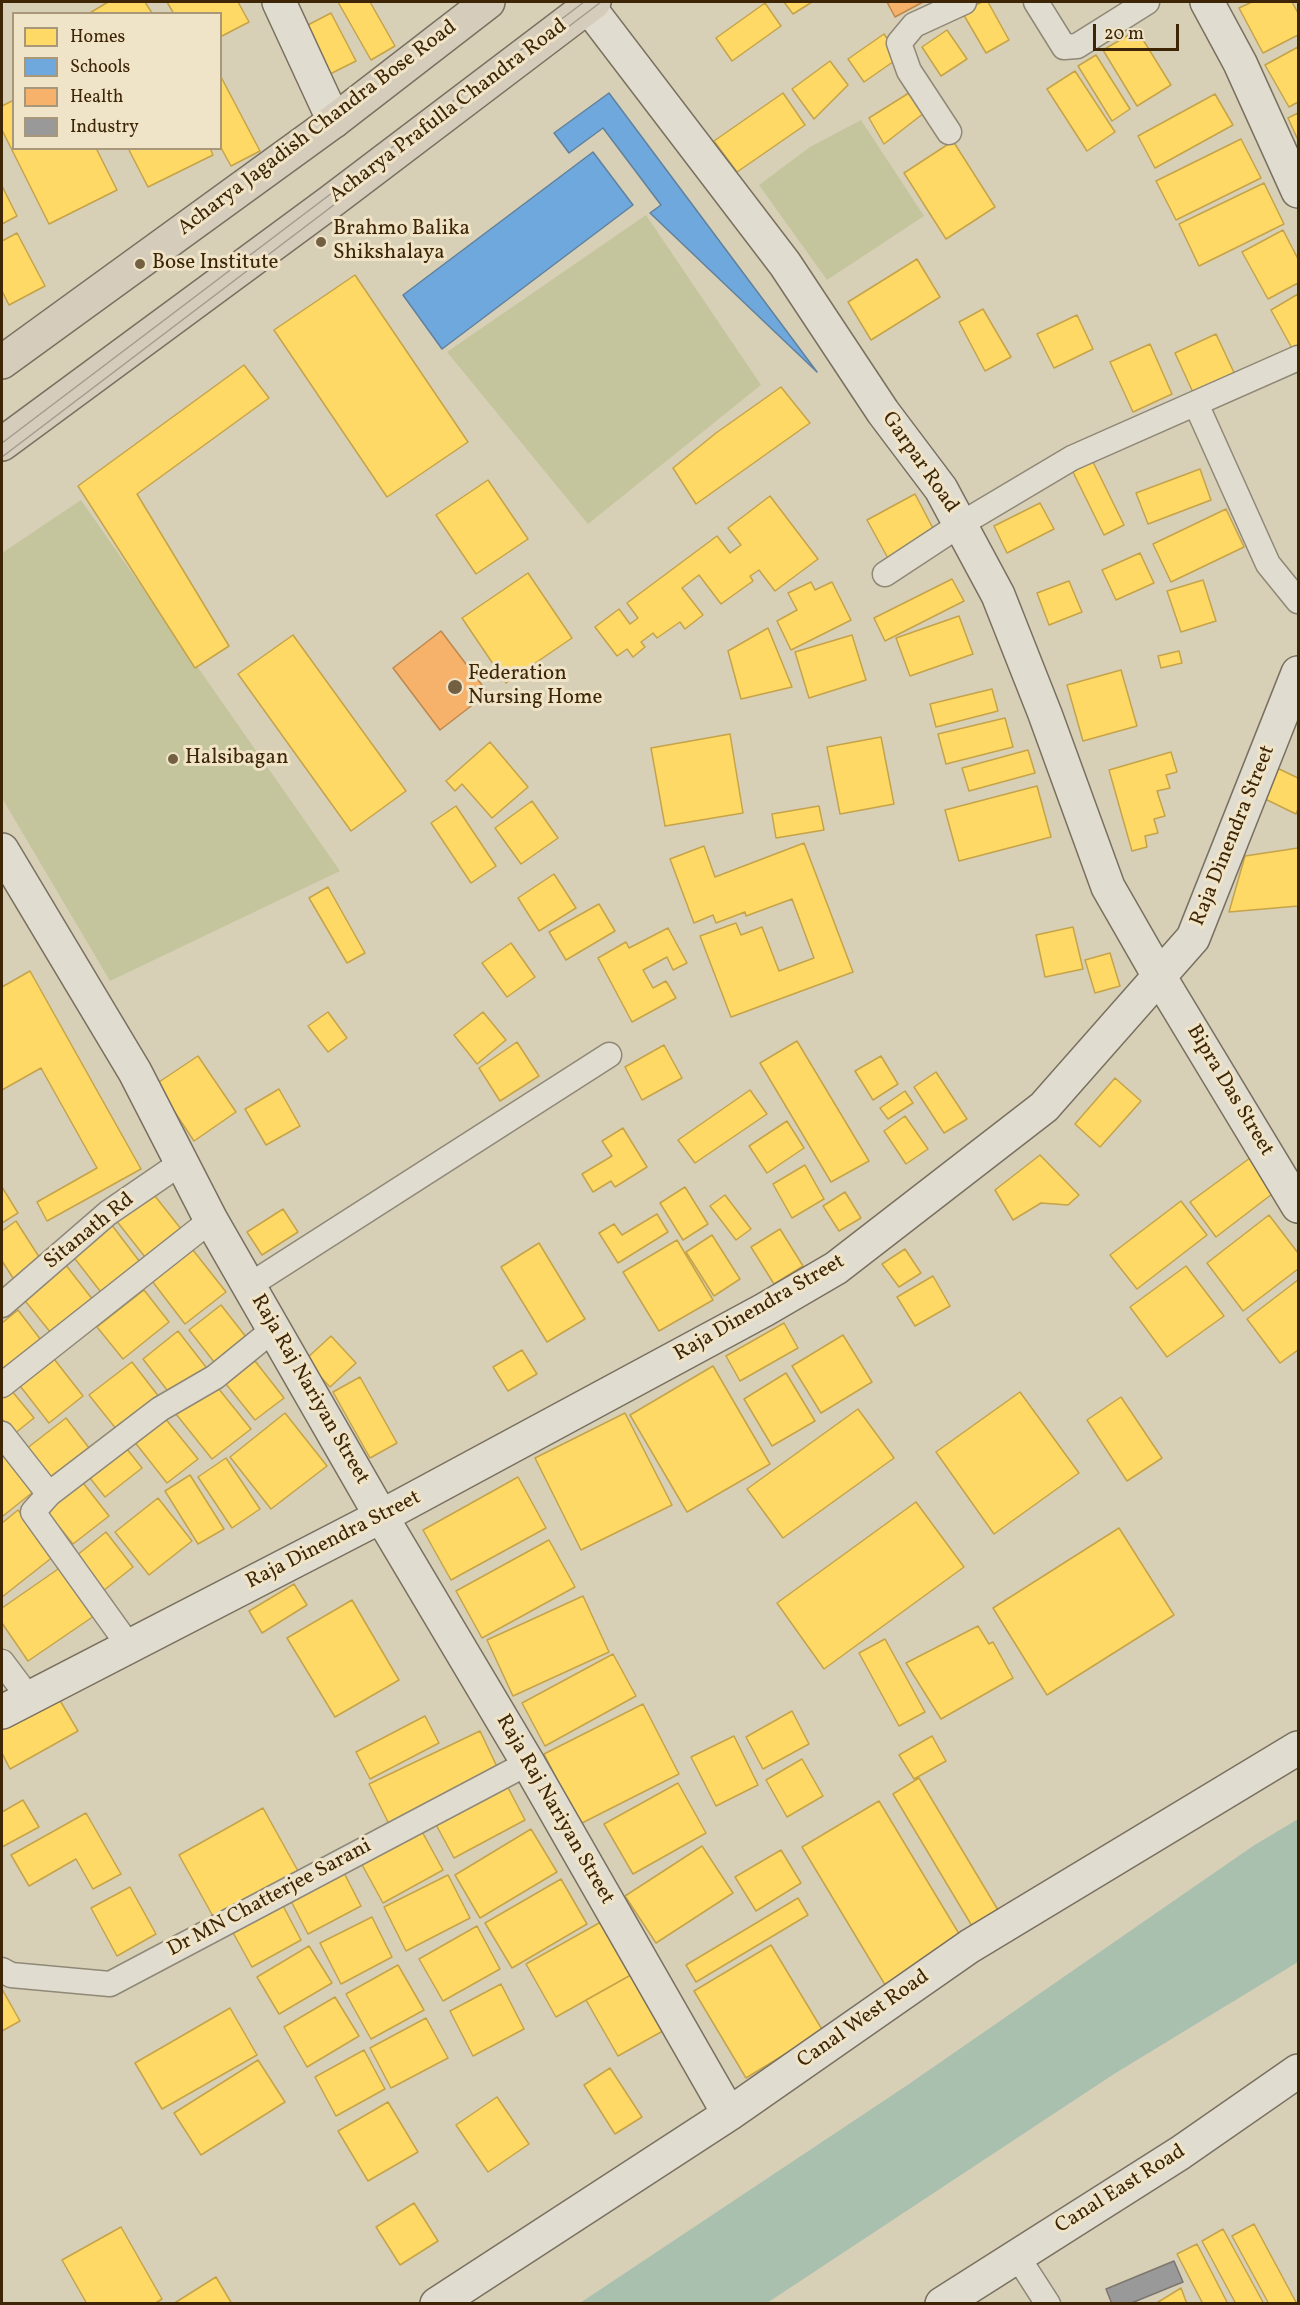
<!DOCTYPE html>
<style>
body{margin:0}
#map{position:relative;width:1300px;height:2305px;overflow:hidden;background:#d8cfb7;font-family:Vollkorn,serif}
canvas{display:block}
.frame{position:absolute;inset:0;border:3px solid #3d2505;pointer-events:none}
.legend{position:absolute;left:12px;top:12px;width:210px;height:138px;box-sizing:border-box;background:#efe4c7;border:2px solid #a89879;margin:0;padding:8px 10px;list-style:none;font-size:18px;color:#3d2505}
.legend li{display:flex;align-items:center;gap:12px;height:30px}
.legend b{width:30px;border:2px solid #a89879}
.scale{position:absolute;left:1093px;top:24px;width:86px;height:27px;box-sizing:border-box;border:3px solid #3d2505;border-top:0;padding-left:8px;font-size:18px;line-height:21px;white-space:nowrap;color:#3d2505;-webkit-text-stroke:4px #efe4c7;paint-order:stroke}
</style>
<div id="map">
<canvas width="1300" height="2305"></canvas>
<div class="frame"></div>
<ul class="legend">
<li><b style="height:16px;background:#ffd966"></b>Homes</li>
<li><b style="height:16px;background:#6fa8dc"></b>Schools</li>
<li><b style="height:16px;background:#f6b26b"></b>Health</li>
<li><b style="height:16px;background:#999"></b>Industry</li>
</ul>
<div class="scale">20 m</div>
</div>
<script>
const g = document.querySelector('canvas').getContext('2d');
g.lineJoin = 'round';
function fillPath(path, color) {
  g.fillStyle = color;
  g.fill(path, 'evenodd');
}
function stroke(path, color, width, dash) {
  g.strokeStyle = color;
  g.lineWidth = width;
  g.lineCap = dash ? 'butt' : 'round';
  g.setLineDash(dash || []);
  g.stroke(path);
}
function write(font, color, halo, rows, align = 'center') {
  g.font = font + ' Vollkorn,serif';
  g.lineWidth = 6;
  g.setLineDash([]);
  g.textBaseline = 'middle';
  g.strokeStyle = halo;
  g.fillStyle = color;
  for (const [text, x, y, turn = 0] of rows) {
    g.save();
    g.translate(x, y);
    g.rotate((+turn || 0) * Math.PI / 180);
    g.textAlign = isNaN(turn) ? turn : align;
    if (halo) g.strokeText(text, 0, 0);
    g.fillText(text, 0, 0);
    g.restore();
  }
}
fillPath(new Path2D(`
 M861 120 924 216 827 280 759 185 810 147Z
 M646 215 761 385 588 524 447 352Z
 M81 500 340 871 110 981 2 798V553Z`), '#c4c59d');
fillPath(new Path2D(`
 M1298 1819V1962L1114 2074 767 2303H580L906 2086 1253 1846Z`), '#aac0ae');
const homes = new Path2D(`
 M108 2H145L152 13 88 14Z
 M167 2H238L249 22 220 37V14H174Z
 M338 2H370L395 46 371 60Z
 M784 2H812L793 14Z
 M982 2H988L1009 40 986 53 962 12Z
 M1252 2H1292L1298 13V35L1263 53 1239 8Z
 M765 3 781 26 732 61 716 38Z
 M331 13 356 61 330 74 306 26Z
 M947 30 967 59 941 76 922 47Z
 M1137 30 1171 85 1137 106 1103 50Z
 M884 34 900 57 864 82 848 59Z
 M1298 47V102L1289 107 1265 65Z
 M1096 55 1130 109 1112 121 1078 66Z
 M830 61 848 85 814 119 792 89Z
 M1075 71 1115 132 1087 151 1047 89Z
 M220 75 260 151 231 166 220 146Z
 M912 91 924 113 884 144 869 118Z
 M783 93 805 125 737 172 714 141Z
 M1215 94 1233 125 1155 168 1138 136Z
 M14 100V148H96L117 190 49 224 2 130V106Z
 M1298 113V140L1288 118Z
 M1241 139 1261 178 1176 220 1156 181Z
 M953 141 995 207 946 239 904 173Z
 M128 148H210L213 155 148 187Z
 M1264 183 1284 224 1199 266 1179 224Z
 M2 186 17 216 2 224Z
 M1283 230 1298 259V283L1268 299 1242 252Z
 M17 233 45 286 9 305 2 291V241Z
 M917 259 940 297 871 340 848 302Z
 M355 275 468 442 387 497 274 330Z
 M1298 294V347L1293 350 1271 310Z
 M983 309 1011 357 985 371 959 322Z
 M1077 315 1093 349 1054 368 1037 334Z
 M1216 334 1237 379 1196 399 1175 353Z
 M1150 344 1172 394 1133 412 1110 362Z
 M244 365 269 398 137 494 229 646 195 668 78 486Z
 M781 387 810 423 696 504 673 468 716 433Z
 M1092 460 1124 525 1104 535 1072 470Z
 M1200 469 1211 500 1148 524 1136 493Z
 M488 480 528 539 476 574 436 515Z
 M915 494 936 534 889 560 867 520Z
 M770 496 818 559 775 591 759 570 750 576 753 581 721 604 699 575 682 588 703 615 685 629 680 622 657 638 653 633 641 642 645 647 633 657 627 649 617 656 595 627 619 609 630 624 638 618 627 603 717 536 730 553 741 545 728 528Z
 M1040 503 1054 529 1007 553 994 526Z
 M1226 509 1244 547 1171 582 1153 544Z
 M1140 553 1154 583 1116 600 1102 570Z
 M528 573 572 638 506 683 462 618Z
 M952 579 964 601 885 641 874 618Z
 M1203 580 1216 621 1181 632 1167 591Z
 M1069 581 1082 612 1049 625 1037 593Z
 M811 582 815 590 832 582 851 620 791 650 777 621 797 610 788 593Z
 M959 616 973 654 910 676 896 638Z
 M768 628 792 687 741 699 728 651Z
 M293 635 406 791 351 831 238 674Z
 M852 635 866 680 809 698 795 652Z
 M1179 651 1182 663 1161 668 1158 656Z
 M1121 670 1137 726 1083 741 1067 685Z
 M992 689 998 711 936 727 930 704Z
 M1005 718 1013 747 946 764 938 734Z
 M730 734 743 813 665 826 651 748Z
 M881 737 894 804 840 814 827 747Z
 M490 742 528 787 492 818 462 784 455 791 446 781Z
 M1028 750 1035 773 969 791 962 768Z
 M1171 752 1177 772 1166 775 1170 788 1157 791 1165 816 1154 819 1158 833 1145 836 1147 847 1132 851 1109 770Z
 M1275 767 1298 778V809L1296 814 1261 797Z
 M1037 786 1051 837 959 861 945 810Z
 M532 801 558 838 521 864 495 828Z
 M456 806 496 866 471 883 431 823Z
 M819 806 824 830 776 838 772 814Z
 M804 843 853 972 731 1017 700 936 736 923 741 935 762 927 779 971 814 958 792 899 746 916 745 912 716 923 713 915 694 923 670 859 704 846 715 877Z
 M1298 848V906L1229 912 1245 856Z
 M554 874 576 908 539 931 518 898Z
 M328 887 365 953 347 963 309 898Z
 M599 904 615 931 566 960 549 932Z
 M1073 927 1083 969 1045 977 1036 935Z
 M668 928 687 963 673 970 667 957 643 970 653 988 666 981 676 998 632 1022 598 958 626 942 629 948Z
 M511 943 535 977 507 997 482 963Z
 M1110 953 1120 986 1095 993 1085 960Z
 M30 971 141 1169 47 1221 37 1202 97 1168 41 1068 2 1090V987Z
 M328 1012 347 1038 328 1052 308 1026Z
 M483 1012 506 1040 477 1064 454 1035Z
 M797 1041 869 1161 831 1182 760 1063Z
 M517 1042 539 1076 500 1101 479 1068Z
 M664 1045 682 1078 642 1100 625 1067Z
 M198 1056 236 1112 194 1141 156 1084Z
 M881 1056 898 1084 873 1100 855 1071Z
 M936 1072 967 1119 944 1133 914 1087Z
 M1115 1078 1141 1101 1100 1147 1075 1124Z
 M279 1089 300 1126 266 1145 245 1109Z
 M750 1090 767 1114 695 1163 678 1140Z
 M905 1091 913 1103 888 1119 880 1108Z
 M905 1116 928 1149 906 1164 884 1131Z
 M787 1121 804 1148 767 1173 749 1146Z
 M623 1128 647 1167 615 1187 611 1181 593 1192 582 1174 612 1156 602 1141Z
 M1040 1155 1079 1195 1068 1205 1041 1203 1013 1220 995 1190Z
 M1250 1158 1276 1191 1216 1237 1190 1202Z
 M805 1165 824 1199 792 1218 773 1184Z
 M2 1187 18 1213 2 1223Z
 M685 1187 708 1224 683 1240 660 1203Z
 M151 1191 185 1234 149 1262 115 1219Z
 M845 1192 861 1218 839 1231 823 1206Z
 M725 1195 751 1229 736 1240 710 1206Z
 M1181 1201 1207 1235 1137 1289 1110 1255Z
 M283 1209 298 1232 262 1255 247 1232Z
 M657 1214 668 1232 618 1263 599 1233 614 1224 622 1235Z
 M1269 1215 1298 1253V1269L1243 1311 1207 1263Z
 M16 1221 43 1263 15 1281 2 1261V1231Z
 M111 1224 143 1266 104 1296 72 1255Z
 M780 1229 803 1266 774 1284 751 1247Z
 M712 1235 740 1279 714 1296 686 1252Z
 M677 1240 713 1300 659 1331 623 1272Z
 M539 1243 585 1319 547 1342 501 1267Z
 M189 1245 226 1292 185 1324 149 1277Z
 M905 1249 921 1273 899 1287 882 1264Z
 M65 1264 97 1305 55 1338 22 1297Z
 M1186 1266 1224 1316 1167 1357 1130 1307Z
 M933 1276 950 1306 915 1326 897 1297Z
 M1298 1280V1350L1280 1363 1247 1319Z
 M144 1290 169 1322 123 1359 97 1327Z
 M221 1305 250 1342 218 1367 189 1330Z
 M18 1310 44 1344 6 1374 2 1369V1323Z
 M784 1323 798 1348 740 1381 726 1356Z
 M178 1331 209 1371 174 1399 143 1359Z
 M843 1335 872 1382 821 1413 792 1366Z
 M331 1336 356 1363 330 1387 305 1360Z
 M522 1350 537 1374 508 1391 493 1367Z
 M51 1355 83 1396 49 1423 17 1382Z
 M255 1361 284 1398 255 1420 226 1384Z
 M132 1362 163 1402 121 1435 89 1395Z
 M713 1366 770 1464 687 1512 630 1415Z
 M786 1373 815 1421 772 1446 744 1399Z
 M360 1377 397 1443 370 1458 333 1392Z
 M214 1383 251 1429 212 1459 176 1414Z
 M7 1385 34 1418 14 1434 2 1419V1390Z
 M1020 1392 1079 1473 994 1534 936 1452Z
 M1121 1397 1162 1458 1127 1481 1087 1420Z
 M858 1409 894 1458 783 1538 747 1489Z
 M160 1412 198 1459 167 1483 130 1436Z
 M285 1413 327 1466 271 1509 230 1457Z
 M625 1413 672 1505 581 1550 535 1458Z
 M66 1418 93 1453 53 1485 26 1449Z
 M2 1443 38 1488 3 1516 2 1514Z
 M123 1444 142 1468 105 1497 86 1473Z
 M226 1458 260 1509 232 1528 198 1477Z
 M190 1475 224 1529 198 1544 165 1491Z
 M518 1477 546 1528 451 1580 423 1530Z
 M80 1479 109 1516 73 1544 44 1508Z
 M158 1498 192 1541 149 1575 115 1532Z
 M916 1502 964 1567 824 1669 777 1603Z
 M18 1510 54 1556 2 1597V1523Z
 M1119 1528 1174 1615 1047 1695 993 1608Z
 M106 1532 133 1567 98 1595 71 1560Z
 M549 1540 575 1587 482 1638 456 1591Z
 M61 1567 94 1616 28 1661 2 1623V1608Z
 M294 1584 307 1605 262 1633 249 1611Z
 M583 1596 609 1652 513 1696 487 1640Z
 M352 1600 399 1680 335 1717 287 1638Z
 M978 1626 989 1644 993 1642 1013 1678 941 1719 906 1663Z
 M885 1639 925 1712 899 1726 859 1653Z
 M613 1654 636 1696 545 1746 522 1703Z
 M55 1692 78 1731 10 1769 2 1753V1723Z
 M643 1704 679 1774 580 1824 544 1754Z
 M792 1711 809 1744 763 1769 746 1737Z
 M425 1716 439 1743 370 1779 356 1752Z
 M480 1731 500 1773 390 1826 369 1784Z
 M734 1736 758 1785 716 1806 691 1757Z
 M932 1736 946 1761 914 1779 899 1755Z
 M802 1759 823 1796 787 1817 766 1780Z
 M919 1778 1001 1915 975 1931 893 1794Z
 M504 1780 525 1820 454 1858 433 1819Z
 M678 1783 706 1833 633 1874 604 1824Z
 M23 1800 39 1827 2 1847V1812Z
 M879 1801 964 1942 887 1988 802 1847Z
 M263 1808 298 1871 214 1918 179 1855Z
 M86 1813 121 1874 93 1889 76 1859 29 1886 11 1855Z
 M420 1828 443 1870 383 1903 360 1861Z
 M531 1829 557 1872 480 1918 455 1875Z
 M702 1846 733 1893 656 1943 625 1896Z
 M781 1850 801 1883 756 1911 735 1877Z
 M343 1871 361 1906 308 1934 290 1899Z
 M448 1875 470 1918 406 1951 384 1907Z
 M561 1879 587 1924 512 1968 485 1923Z
 M130 1887 156 1934 117 1956 91 1908Z
 M798 1898 808 1915 696 1982 686 1965Z
 M281 1902 301 1940 252 1967 231 1929Z
 M372 1917 392 1957 341 1984 320 1943Z
 M608 1918 638 1971 556 2017 526 1964Z
 M477 1926 500 1969 443 2001 419 1959Z
 M771 1945 823 2031 746 2078 694 1991Z
 M309 1946 332 1983 279 2014 257 1977Z
 M398 1965 424 2010 371 2039 346 1994Z
 M638 1971 670 2027 618 2056 586 2000Z
 M501 1984 524 2029 473 2056 450 2011Z
 M2 1989 20 2021 2 2031Z
 M335 1997 359 2036 307 2067 284 2027Z
 M230 2008 257 2055 162 2109 135 2063Z
 M426 2018 448 2058 391 2088 370 2048Z
 M364 2050 385 2089 336 2116 315 2077Z
 M258 2060 285 2102 201 2155 174 2113Z
 M610 2068 642 2117 615 2134 584 2085Z
 M497 2097 529 2144 488 2172 456 2125Z
 M388 2102 418 2152 368 2181 338 2131Z
 M414 2203 438 2241 400 2265 376 2227Z
 M1254 2224 1297 2304H1269L1232 2236Z
 M121 2227 162 2299 154 2304H87L62 2260Z
 M1223 2229 1264 2304H1236L1202 2241Z
 M1197 2244 1228 2304H1203L1177 2254Z
 M216 2277 232 2304H173Z
 M1181 2288 1187 2304H1155Z`);
fillPath(homes, '#ffd966');
stroke(homes, '#c5a349', 1.5);
const schools = new Path2D(`
 M609 93 794 341 817 372 650 213 661 205 603 128 569 153 554 133Z
 M593 152 633 205 442 349 403 295Z`);
fillPath(schools, '#6fa8dc');
stroke(schools, '#60819c', 1.5);
const health = new Path2D(`
 M887 2H923L895 17Z
 M441 631 488 693 440 730 393 668Z`);
fillPath(health, '#f6b26b');
stroke(health, '#be884c', 1.5);
const industry = new Path2D(`
 M1174 2261 1183 2282 1129 2304H1112L1106 2289Z`);
fillPath(industry, '#999');
stroke(industry, '#7d766d', 1.5);
const street = new Path2D(`
 M1036 2 1064 47 1077 46 1147 2
 M949 132 909 71 899 43 914 25 964 2
 M1196 404 1268 564 1298 601
 M885 574 961 524 1072 458 1298 358
 M250 1285 609 1055
 M2 1305 108 1213 181 1163
 M2 1385 211 1220
 M2 1434 49 1494 160 1409 215 1377 274 1329
 M49 1494 33 1512 129 1646
 M2 1662 29 1698
 M2 1970 11 1975 110 1984 528 1763
 M1017 2256 1048 2304`);
const secondary = new Path2D(`
 M279 2 334 121
 M585 2 785 264 883 412 941 489 998 595 1045 714 1108 887 1159 976 1298 1206
 M1207 2 1240 63 1298 191
 M2 850 135 1072 211 1220 381 1516 528 1763 729 2114
 M2 1712 397 1508 764 1310 836 1268 1044 1107 1193 938 1298 673
 M437 2304 729 2114 970 1946 1298 1748
 M942 2304 1180 2153 1298 2071`);
const primary = new Path2D(`
 M2 362 334 121 488 2
 M2 444 329 203 594 2`);
stroke(street, '#8f8876', 27);
stroke(secondary, '#79705f', 36);
stroke(primary, '#79705f', 36);
stroke(street, '#e0dcd0', 24);
stroke(secondary, '#e0dcd0', 33);
stroke(primary, '#d5ccbb', 33);
stroke(new Path2D(`
 M2 443 584 2
 M2 457 601 2`), '#a29c8f', 1.5);
for (const [x, y, r, color] of [
 [321,242,6,"#736043"],
 [140,264,6,"#736043"],
 [455,687,8,"#736043"],
 [173,759,6,"#736043"]
]) {
  const dot = new Path2D();
  dot.arc(x, y, r, 0, 2 * Math.PI);
  g.fillStyle = color;
  g.fill(dot);
  stroke(dot, '#efe4c7', 2);
}
write('21px', '#3d2505', '#efe4c7', [
 ["Acharya Prafulla Chandra Road",449,112,-37],
 ["Acharya Jagadish Chandra Bose Road",318,129,-37],
 ["Garpar Road",919,463,55],
 ["Raja Dinendra Street",1234,836,-68],
 ["Bipra Das Street",1229,1091,59],
 ["Sitanath Rd",90,1232,-39],
 ["Raja Dinendra Street",760,1309,-30],
 ["Raja Raj Nariyan Street",309,1390,60],
 ["Raja Dinendra Street",334,1541,-27],
 ["Raja Raj Nariyan Street",554,1810,60],
 ["Dr MN Chatterjee Sarani",270,1899,-28],
 ["Canal West Road",864,2020,-35],
 ["Canal East Road",1121,2190,-32]
]);
write('21px', '#3d2505', '#efe4c7', [
 ["Brahmo Balika",333,230],
 ["Shikshalaya",333,254],
 ["Bose Institute",152,264],
 ["Federation",468,675],
 ["Nursing Home",468,699],
 ["Halsibagan",185,759]
], 'left');
</script>
